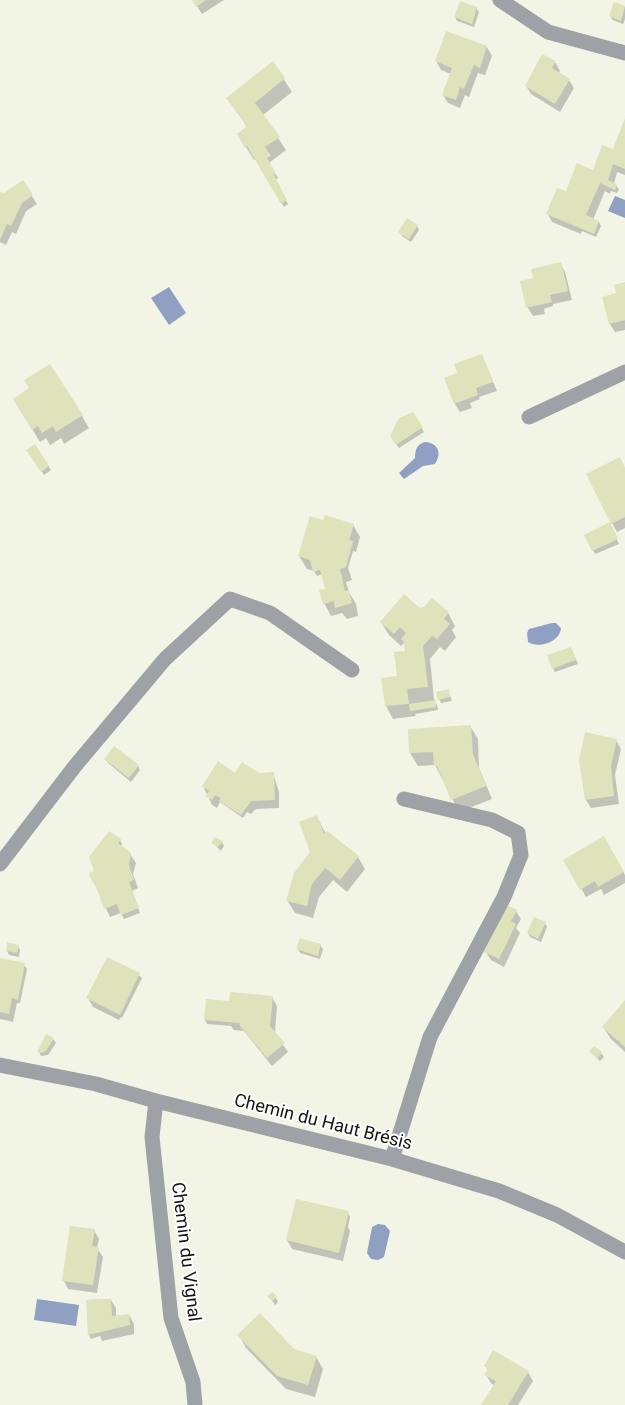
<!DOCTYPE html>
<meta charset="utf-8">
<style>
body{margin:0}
canvas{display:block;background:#f2f4e6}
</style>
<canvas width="625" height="1405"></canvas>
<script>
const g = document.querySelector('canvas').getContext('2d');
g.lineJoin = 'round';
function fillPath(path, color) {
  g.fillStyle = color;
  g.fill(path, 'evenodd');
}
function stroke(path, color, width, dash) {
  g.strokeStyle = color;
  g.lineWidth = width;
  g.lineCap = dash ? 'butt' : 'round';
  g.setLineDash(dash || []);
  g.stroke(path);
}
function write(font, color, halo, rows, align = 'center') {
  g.font = font + ' Roboto,sans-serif';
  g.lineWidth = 4;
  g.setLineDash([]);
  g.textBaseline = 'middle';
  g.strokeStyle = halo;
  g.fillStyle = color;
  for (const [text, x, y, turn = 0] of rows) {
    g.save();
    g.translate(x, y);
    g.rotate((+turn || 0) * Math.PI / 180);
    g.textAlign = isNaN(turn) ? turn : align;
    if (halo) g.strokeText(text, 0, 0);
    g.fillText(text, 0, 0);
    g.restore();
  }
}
fillPath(new Path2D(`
 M615 196 625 200V218L608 211Z
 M169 287 186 313 169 325 151 298Z
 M425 442C439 443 442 454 435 464L423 466 404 479 399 473 415 458C415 450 417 444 425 442Z
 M552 623H556L561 628C560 642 539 649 528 642L527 633 529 629Z
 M378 1224 385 1225 390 1231 384 1257 378 1260 371 1259 367 1253 372 1227Z
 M37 1299 79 1305 76 1326 34 1320Z`), '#90a0c2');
fillPath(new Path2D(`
 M193 0H224L202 14Z
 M615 3 625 7V19L623 24 613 20 610 16Z
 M476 8 479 12 474 27 457 21 455 17Z
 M487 47 492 56 485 75 478 73 469 97 465 95 460 108 448 103 443 95 451 74 441 70 436 61Z
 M555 62 560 71 558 73 569 80 574 88 560 112 531 94 526 86Z
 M273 63 292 92 263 115 286 150 269 163 278 178 275 180 288 204 284 207 256 158 254 160 238 134 247 127 228 98Z
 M625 121V175L617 172 614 184 619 189 617 193 611 191 610 194 605 191 593 220 599 222 601 226 596 237 582 231 581 234 552 222 548 214 566 193 593 171 614 151Z
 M23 182 37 204 26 211 16 234 12 232 6 245 0 242V193L4 195Z
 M417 226 419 230 411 242 402 236 400 232Z
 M560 263 565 272 572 300 553 304V306L544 309 545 314 533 316 528 308 521 282 535 279Z
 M625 283V330L615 332 610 324 604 298 617 294Z
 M482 355 497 391 479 397 480 399 470 403 472 408 460 412 455 404 459 374Z
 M22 412 82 416 89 428 64 444 61 438 50 445 46 438 40 442Z
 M412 414 424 432 399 448 391 436Z
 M35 446 51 470 44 475 28 450Z
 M625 469V528L617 532 612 523Z
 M324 521 353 525 360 537 356 552 353 551 348 568 352 580 346 582 349 592 356 604 358 616 347 619 342 613 331 616 324 603 326 589 322 574 317 576 314 571 307 569 299 556Z
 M611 528 619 544 595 554 586 535Z
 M420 609 448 613 455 626 452 630 456 637 445 651 440 647 430 659 434 699 437 705 438 710 415 714 416 716 393 719 386 706 382 679 399 677 407 652 404 643 401 646 389 635 381 622Z
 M571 648 578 664 555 672 553 668Z
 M448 690 452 701 441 703 439 699Z
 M470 726 478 739 479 768 492 799 459 812 435 765 418 766 410 753Z
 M616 740 621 749 615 775 619 804 591 808 586 800Z
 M105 759 138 766 140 770 131 782 108 763Z
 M273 773 279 792V808L256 809 251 814 247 812 243 818 220 802 217 808 212 805 203 786 236 774Z
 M317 817 326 834 358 857 365 869 347 892 333 880 319 897 313 918 295 913 287 900 311 853Z
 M604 838 625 875V883L604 895 601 889 586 897 565 860Z
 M120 840 122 844 121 847 130 854 136 863 133 874 138 888 132 891 140 913 124 919 121 913 110 917 90 874 96 872Z
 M222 842 224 846 221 851 213 843Z
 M516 911 521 919 516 928 520 933 504 967 491 960 486 952Z
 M545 923 547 927 541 942 530 937 528 933Z
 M320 945 323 949 320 959 300 953 298 949Z
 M18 946 20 950 19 957 9 955 7 951Z
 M0 960 24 965 27 969 20 1003H17L13 1022 0 1019Z
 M136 973 142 978 122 1018 121 1017 119 1020 93 1007 88 998Z
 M272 997 277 1006 275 1033 288 1052 272 1066 244 1031 234 1030 231 1026 207 1024 205 1020 229 1002Z
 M625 1002V1052L611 1039 603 1027Z
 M53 1039 56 1043 48 1055 41 1056 39 1052Z
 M591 1052 601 1053 604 1057 600 1061Z
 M348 1213 350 1217 348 1227 350 1231 343 1261 292 1249 287 1240Z
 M94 1230 99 1239 97 1248 103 1257 97 1293 68 1289 64 1281Z
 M269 1296 276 1298 278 1302 275 1305Z
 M111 1300 116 1308V1317L129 1315 134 1324V1334L102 1341 100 1336 91 1339 89 1335 88 1302Z
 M239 1335 316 1357 323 1369 315 1397 286 1389 246 1348Z
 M486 1366 528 1372 533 1381 518 1405H483L495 1386 491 1383 486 1375 488 1371Z`), '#0003');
fillPath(new Path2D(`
 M192 0H206L196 7Z
 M460 1 477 7 472 24 454 17Z
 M614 2 625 6 621 21 609 16Z
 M446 31 487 46 480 68 474 65 464 89 460 87 456 100 442 95 452 68 435 61Z
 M542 54 556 61 552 68 570 79 555 104 525 86Z
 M273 61 285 78 255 103 280 137 265 147 271 156 267 158 276 174 274 175 287 200 281 204 247 146 245 148 237 134 247 126 226 98Z
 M625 118V169L613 164 608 180 617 184 615 190 600 183 586 215 599 221 594 234 546 214 557 188 566 191 577 163 593 170 602 145 613 149Z
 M23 180 33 195 22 203 11 226 7 224 0 240V192L4 193Z
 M407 218 418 225 409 239 398 232Z
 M561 262 568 291 550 295 552 302 526 308 520 281 533 278 531 269Z
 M625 282V320L609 324 602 297 616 293 614 285Z
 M482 354 493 382 476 388 478 395 454 404 444 378 457 373 454 364Z
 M50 364 83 415 56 432 53 426 42 433 38 426 32 430 13 399 29 388 24 380Z
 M413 412 423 427 396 445 390 436 399 418Z
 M35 444 49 466 41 472 26 450Z
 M620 457 625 468V517L611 524 618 539 592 551 584 535 610 522 586 474Z
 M325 515 354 524 349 540 353 541 346 567 340 569 345 591 349 590 352 603 335 608 334 601 323 604 319 590 325 589 320 570 313 572 310 560 298 556 310 516 323 520Z
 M404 594 420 608 424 607 432 598 449 612 444 619 450 624 437 639 432 636 423 646 428 687 407 689 409 704 385 706 381 678 397 676 394 652 405 651 404 642 401 639 406 633 400 627 394 634 380 622Z
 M571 647 576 660 552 669 547 655Z
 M449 689 450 697 438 700 436 692Z
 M436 700V707L410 711 409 704Z
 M471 725 473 754 486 786 451 800 437 766H434L433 752 409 753 408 729Z
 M585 732 617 739 611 766 614 796 585 800 579 760Z
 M114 746 139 765 129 778 104 759Z
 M218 761 235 773 242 762 259 773 274 772 275 800 251 801 241 815 219 801 221 798 215 795 212 800 205 796 209 791 202 786Z
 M317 815 324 834 327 831 359 856 340 880 325 868 312 884 307 906 286 901 294 873 310 852 299 822Z
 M109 831 121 839 118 843 131 853 129 865 134 880 129 882 139 908 121 915 117 904 104 909 94 881 92 882 89 873 94 871 89 857Z
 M604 836 624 872 598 887 595 881 580 890 563 860Z
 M215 837 223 841 218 847 211 843Z
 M507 905 517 910 511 921 516 924 499 959 484 952Z
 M534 917 546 922 538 939 527 933Z
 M300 938 321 944 318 956 296 949Z
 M7 942 19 945 17 953 6 951Z
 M107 957 140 973 120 1015 86 998Z
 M0 958 25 963 18 1000 12 998 9 1014 0 1012Z
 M230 992 273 996 270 1026 285 1043 267 1058 240 1026V1023L204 1020 206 999 229 1001Z
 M625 1000V1047L602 1027Z
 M46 1034 54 1038 46 1051 41 1053 37 1052Z
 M594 1046 602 1052 598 1058 589 1052Z
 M296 1199 349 1211 339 1253 286 1240Z
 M70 1226 95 1229 92 1246 99 1247 93 1285 62 1281Z
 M273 1292 277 1297 272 1301 267 1296Z
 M95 1299H111L112 1316 129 1314 130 1325 88 1335 86 1300Z
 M260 1313 294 1349 317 1356 308 1385 277 1376 237 1335Z
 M493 1350 529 1371 508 1405H481L496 1381 484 1375 488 1369 484 1366Z`), '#dee3bb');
stroke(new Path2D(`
 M500 0 548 32 625 53
 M529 417 625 372
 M0 864 75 766 165 659 230 599 270 613 352 670
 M0 1065 96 1084 156 1101 392 1159 499 1191 557 1215 625 1252
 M156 1101 152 1137 171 1318 193 1382 195 1405
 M392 1159 430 1037 504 897 521 855 518 833 492 820 404 799`), '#9ea1a6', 15);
write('18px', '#151611', '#fff', [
 ["Chemin du Haut Brésis",323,1123,14],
 ["Chemin du Vignal",185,1252,83]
]);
</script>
